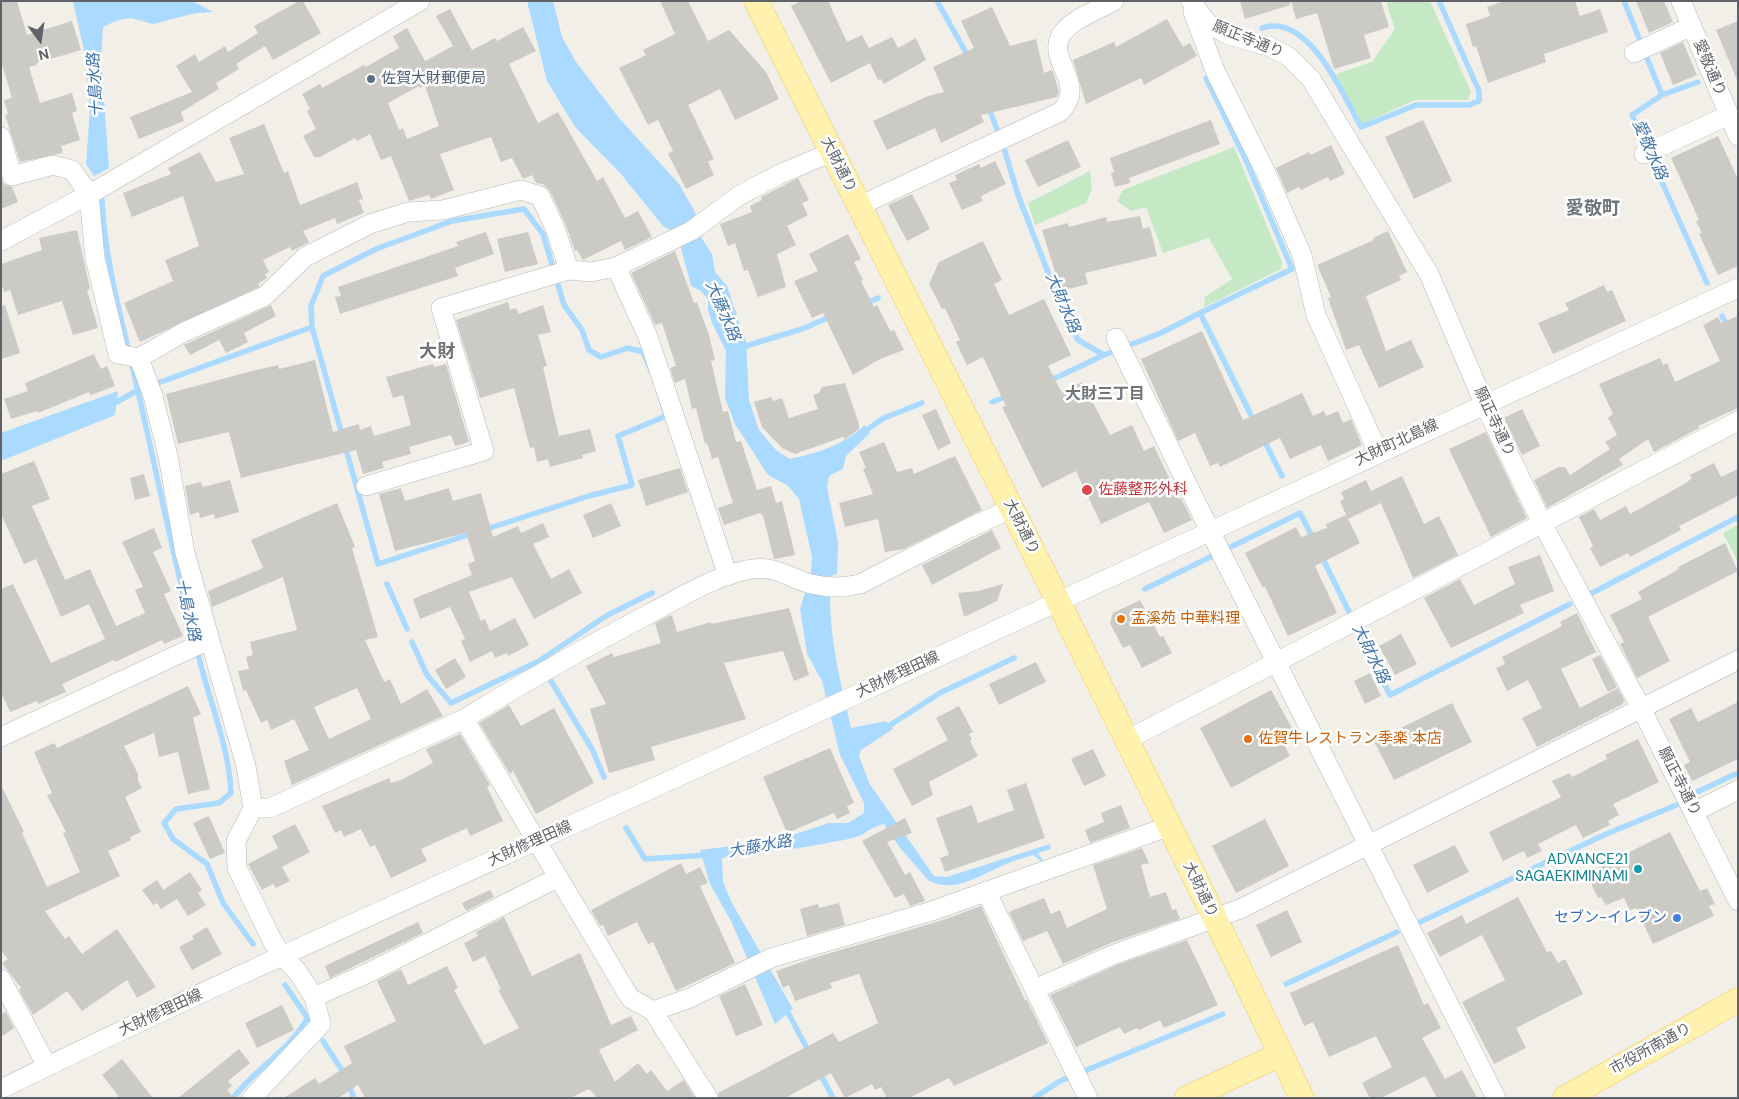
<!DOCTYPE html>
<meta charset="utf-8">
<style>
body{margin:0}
#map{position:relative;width:1739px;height:1099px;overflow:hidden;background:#f1efe8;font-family:"DM Sans",sans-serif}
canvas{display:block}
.frame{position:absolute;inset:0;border:2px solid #5f6368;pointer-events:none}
.north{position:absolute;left:15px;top:15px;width:50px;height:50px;-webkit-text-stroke:4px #fff;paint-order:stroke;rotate:166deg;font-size:14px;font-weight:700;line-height:20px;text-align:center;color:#5f6368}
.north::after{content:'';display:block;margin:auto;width:18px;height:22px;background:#5f6368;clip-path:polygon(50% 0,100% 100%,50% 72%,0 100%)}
</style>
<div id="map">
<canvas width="1739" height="1099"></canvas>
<div class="frame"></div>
<div class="north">N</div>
</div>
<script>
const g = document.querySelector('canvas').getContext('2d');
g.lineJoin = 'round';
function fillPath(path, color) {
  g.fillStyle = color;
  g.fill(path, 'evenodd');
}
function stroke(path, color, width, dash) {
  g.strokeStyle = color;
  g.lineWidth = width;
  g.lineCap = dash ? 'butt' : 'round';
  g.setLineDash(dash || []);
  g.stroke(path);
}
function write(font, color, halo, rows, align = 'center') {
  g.font = font + ' "DM Sans","Noto Sans JP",sans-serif';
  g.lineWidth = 5;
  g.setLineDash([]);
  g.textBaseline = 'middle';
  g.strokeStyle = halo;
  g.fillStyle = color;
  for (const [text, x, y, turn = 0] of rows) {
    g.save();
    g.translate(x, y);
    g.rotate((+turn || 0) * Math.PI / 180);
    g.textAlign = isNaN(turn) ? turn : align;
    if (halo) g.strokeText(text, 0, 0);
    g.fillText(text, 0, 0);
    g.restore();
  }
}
fillPath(new Path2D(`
 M1386 1H1430L1471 92 1468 100H1415L1362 124 1336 74 1372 62 1395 29Z
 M1234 147 1282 262 1281 269 1204 307 1205 297 1232 279 1209 238 1163 253 1146 207 1131 211 1117 201 1123 190Z
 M1090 171 1092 189 1086 203 1035 225 1028 203Z
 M1738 525V562L1723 533Z`), '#c5e8c5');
fillPath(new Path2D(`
 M73 1H189L198 4 213 12 196 13 153 24 131 18 118 20 103 27 101 60 109 168 94 176 86 164 90 110 85 55Z
 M527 1H553L562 37 576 62 619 118 679 184 696 214 689 224 699 234 712 254 715 272 727 286 739 322 746 341 749 400 759 430 777 451 790 459C818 453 843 445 865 425L870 433 846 456 843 469 829 476 827 487 838 542 837 574 828 577 825 595 830 597C830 642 841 685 851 728L886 721 893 729 861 750 859 756 869 783 934 876 947 877 1050 844 1051 849 1038 853 1045 864 1033 855C1024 858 1015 860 1006 864 982 874 954 895 928 880L900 848 884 824C875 826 871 829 863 834 852 840 834 841 822 844 789 851 755 851 722 858L723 882 732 903 793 1009 775 1024 732 923 710 884 700 850 774 841 829 823H848L864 813V803L840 755 822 681 807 654 800 609 811 573 812 557 799 499 787 485 768 475 735 424 725 398 726 351 713 325 708 311V299L701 291 691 286 681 248 674 232 663 226 621 174 575 127 547 81Z
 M118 391 115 415 1 461V433Z`), '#aadaff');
stroke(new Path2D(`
 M937 1 969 58
 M1624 1 1662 95 1632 115 1707 283
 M1262 28C1309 12 1343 95 1361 127L1416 105H1469L1479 101V91L1439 1
 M1662 95 1698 82
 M988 106 1003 145 1018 195 1058 298 1078 340 1104 355 1161 333 1200 313 1255 423
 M102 200C105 267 125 330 139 396 159 483 176 571 199 658 210 703 229 747 231 793L219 803 176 809 164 823 173 839 207 864 223 903 253 944
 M524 209 543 234 564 305 582 330 589 350 601 357 628 348 643 352 656 382 666 416 618 436 632 485 589 496 378 564 312 327 311 306 323 276 376 249 452 221Z
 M864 304 878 298
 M1200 313 1292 269 1245 158 1206 78
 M1722 316 1728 327
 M739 348 802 329 832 316
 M1049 381 1104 355
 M158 383 312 327
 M117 402 138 390
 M992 402 1008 396
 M862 433 884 418 922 403
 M1264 440 1282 476
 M1321 555 1390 695 1570 604
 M387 584 407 629
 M1145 589 1300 513 1314 540
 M1592 593 1738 517
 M412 642 427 675 451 703 539 661 592 749 604 777
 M539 661 606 616 652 593
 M884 729 940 693 1014 658
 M1697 792 1738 773
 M626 828 645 859 709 855
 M1418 923 1604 835 1679 804
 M1286 984 1397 932
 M285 985 309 1020
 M785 1007 810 1054
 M323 1041 345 1075
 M819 1071 833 1098
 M348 1083 354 1098
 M233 1098C257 1067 289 1051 308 1017
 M1034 1098 1060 1081 1223 1014`), '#aadaff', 5.5);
fillPath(new Path2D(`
 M1 1H17L27 35 72 21 81 50 37 63V65L29 67 40 103 72 93 77 111 72 113 80 140 61 146 63 153 20 162 5 115 8 114 4 100 12 98 1 61Z
 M299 1H303L321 33 273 60 265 46 236 64 239 69 216 83 219 89 181 112 184 121 139 139 130 117 192 92 176 66 195 54 199 62 225 46 228 52 258 33 254 26Z
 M660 1H688L708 41 729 30 766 72 779 99 735 120 720 89 688 105 714 159 708 162 714 175 686 189 668 154 673 151 658 120 648 125 619 68 646 55 643 50 675 34Z
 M801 1H828L847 42 862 35 869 48 892 37 898 48 916 38 926 60 884 84 881 79 878 80 870 63 831 83 791 6Z
 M1240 1H1290V5L1245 19Z
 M1291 1H1381L1389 27 1364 35 1371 58 1334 69 1317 13 1296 19Z
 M1504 1H1575L1580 16 1600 9 1608 32 1544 54 1546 62 1488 83 1476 46 1473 47 1466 24 1490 16 1487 7Z
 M1636 1H1664L1673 22 1649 33Z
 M992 7 1010 46 1036 39 1044 73 1052 70 1055 78 1059 92 1057 97 981 115 984 122 941 143 935 128 887 150 873 121 928 96 944 92 933 67 974 48 961 21Z
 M450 9 472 50 495 38 497 41 523 27 536 51 509 64 538 123 558 112 597 181 603 177 625 218 638 211 652 237 625 250 621 241 583 260 577 250 575 251 565 223 550 191 543 184 536 183 532 175 523 179 512 158 501 162 491 137 440 154 454 190 431 199 429 195 409 201 391 156 381 160 370 134 357 141 355 138 320 157H314L303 136 316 129 307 111 310 109 302 94 320 84 322 88 364 65 366 67 399 48 393 36 407 28 425 61 453 46 436 16ZM419 86 420 88 425 86 439 126 407 139 403 128 399 130 388 103Z
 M1167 19 1183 47 1190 43 1197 56 1144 85 1141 78 1086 104 1073 60 1114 42 1116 47Z
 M1738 21V80H1737L1716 30Z
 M1683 42 1697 75 1673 85 1660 53Z
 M1211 120 1220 144 1129 178 1130 183 1115 187 1111 173 1114 172 1110 158Z
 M1423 120 1452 181 1414 199 1385 137Z
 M264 124 284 173 288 171 300 205 357 182 363 199 359 200 364 213 337 224 335 218 303 231 309 242 292 251 290 247 263 260 269 272 265 274 267 278 259 283V287L140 342 124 303 173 281 165 260 199 246 183 196 132 217 123 193 171 174 168 168 200 152 216 182 244 174 229 138Z
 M1718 136 1738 179V266L1718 275 1699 234 1702 233 1696 221 1699 220 1671 158Z
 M1068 140 1081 167 1038 187 1025 160Z
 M1331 145 1345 174 1330 181 1328 177 1301 190 1299 187 1287 193 1276 168 1309 152 1311 155Z
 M995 161 1006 184 981 196 983 201 962 210 949 183 957 180 955 175 979 164 981 168Z
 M798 178 809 200 802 203 808 215 787 226 796 245 777 254 786 287 758 297 748 270 744 271 735 243 728 246 720 224 752 212 750 206 762 200 761 197Z
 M1 179 4 184 12 187 18 202 1 209Z
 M912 194 930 229 907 241 888 205Z
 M1140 216 1143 229 1150 227 1157 256 1085 273 1088 284 1061 291 1042 230 1068 223 1069 227 1106 217 1107 222Z
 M77 230 90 289 87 290 98 328 73 335 62 301 18 315 10 290 4 292 1 282V264L42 250 39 238Z
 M1388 231 1407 272 1399 276 1401 280 1366 296 1386 351 1411 340 1424 367 1379 388 1359 345 1346 350 1328 298 1331 297 1317 265 1374 240 1373 238Z
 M486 232 494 254 455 268 458 276 340 314 335 297 341 296 338 287 458 246 456 242Z
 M528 232 538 264 505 272 497 239Z
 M848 234 861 259 854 262 863 280 861 281 874 307 877 305 891 332 894 330 904 350 880 359 853 375 823 313 812 318 794 281 818 271 809 254Z
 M983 241 1002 280 994 284 1009 315 1044 299 1071 355 1048 366 1062 393 1082 382 1110 435 1132 425 1144 451 1154 446 1179 499 1181 498 1192 520 1164 533 1149 502 1101 524 1076 471 1042 488 1002 407 1006 406 983 357 967 365 956 342 960 340 945 308 942 309 929 284 939 262Z
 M675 251 694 303 697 302 709 335 715 360 711 361 723 412 728 411 736 442 741 441 757 490 771 486 776 503 782 501 795 555 774 559 763 516 760 513 724 525 718 508 733 503 718 457 712 459 707 443 705 444 696 408 692 409 685 379 675 383 670 368 676 366 662 323 655 325 631 273Z
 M1604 285 1607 292 1612 290 1626 321 1553 354 1538 323 1569 310 1565 303Z
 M508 302 510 310 516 308 519 314 543 305 551 332 538 335 547 366 543 367 559 436 590 429 596 451 582 455 583 458 550 467 548 459 537 462 534 447 530 448 514 388 480 398 456 320Z
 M5 305 20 353 1 359V306Z
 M271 305 276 316 244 333 248 342 226 353 219 340 190 355 184 345Z
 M1738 316V408L1698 426 1699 428 1654 452 1648 439 1619 459 1623 465 1547 508 1534 480 1559 467H1565L1570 475 1610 449 1605 442 1617 435 1608 418 1613 414 1599 384 1660 358 1663 365 1667 363 1675 382 1720 361 1703 325 1718 317 1721 323Z
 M1202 331 1243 420 1302 393 1313 416 1324 411 1326 416 1338 411 1343 423 1351 419 1362 445 1328 461 1321 445 1290 459 1280 438 1220 467 1218 463 1210 466 1195 433 1178 441 1141 359Z
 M94 354 101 369 107 366 115 386 91 395 89 392 38 413 37 411 11 419 4 399 28 391 25 383Z
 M315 360 333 432 359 424 360 430 371 426 374 436 411 425 403 395 393 398 386 377 433 364 434 367 446 364 469 442 455 446 451 435 409 447 411 454 382 462 384 468 363 474 356 450 241 478 229 432 178 444 166 394 252 371 278 365 279 369Z
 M845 383 859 424V429L845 439 843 437 795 454 782 448 762 427 754 402 771 397 773 401 782 398 789 418 818 409 813 395 819 393 822 387Z
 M936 409 951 443 938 450 922 415Z
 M1522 409 1540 446 1522 455 1504 418Z
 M1486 432 1527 518 1491 537 1449 449Z
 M884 442 897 472 912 468 914 474 955 456 982 510 904 549 885 552 878 519 845 527 839 503 873 494 863 469 866 468 859 452Z
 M34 461 50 499 32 506 65 580 90 569 116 626 145 613 135 590 143 587 122 542 154 528 162 548 153 552 171 591 164 594 183 636 164 644 162 640 115 662 114 660 62 684 66 692 38 704 37 701 10 712 1 692V589L13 584 51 663 105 639 89 604 61 617 36 559 24 564 1 514V474Z
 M1714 463 1721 477 1738 469V496L1679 526 1681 530 1630 557 1628 553 1600 567 1590 548 1593 546 1579 517 1594 509 1600 520 1626 506 1630 514 1686 483 1692 478 1690 475Z
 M680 468 688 492 646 506 638 480Z
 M144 474 150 496 135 500 130 478Z
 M1402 476 1424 524 1439 516 1458 555 1413 578 1381 503 1348 519 1340 501 1344 499 1341 492 1366 480 1371 491Z
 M230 480 239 512 215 519 214 514 200 518 199 512 190 515 185 486 201 482 203 487Z
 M401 488 405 501 449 488 453 501 481 493 493 537 518 526 521 533 543 523 549 537 533 544 551 579 569 569 582 593 534 619 512 577 469 592 481 621 485 619 490 631 515 618 529 645 508 656 507 653 495 658 492 651 470 662 461 641 465 639 450 607 420 619 413 599 472 575 468 564 475 561 466 533 395 551 379 494Z
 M337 503 355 547 352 548 378 637 365 640 384 682 390 679 401 704 427 689 443 716 292 785 284 761 309 750 296 723 294 719 271 730 267 720 261 723 246 690 243 691 238 671 249 669 246 657 253 655 250 642 297 630 283 577 212 607 208 591 263 568 251 540ZM357 688 371 719 329 739 314 707Z
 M611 503 621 526 593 538 583 515Z
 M1346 515 1360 543 1315 566 1337 613 1288 636 1265 587 1263 588 1245 553 1296 527 1301 537 1327 528 1326 524Z
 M992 530 1001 548 932 585 922 565Z
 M1725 543 1738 571 1648 617 1670 661 1637 678 1620 644 1624 642 1610 615 1642 599 1638 592 1679 569 1678 567Z
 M1540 555 1554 591 1520 605 1524 613 1451 648 1424 598 1460 579 1474 605 1515 584 1508 567Z
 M1003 584 997 601 964 617 958 593 978 591Z
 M1140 600 1160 637 1163 636 1172 653 1142 668 1130 645 1123 648 1110 623 1113 613Z
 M789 608 809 675 794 681 783 651 724 663 746 719 651 747 655 760 609 773 590 709 606 704 586 666 612 653 614 657 661 643 655 623 669 616 672 615 677 632 711 622V624Z
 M1577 613 1596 652 1561 669 1580 708 1618 688 1624 700 1623 704 1537 747 1522 718 1542 708 1528 680 1507 691 1496 668 1505 664 1502 657 1562 626 1560 622Z
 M1401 634 1417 664 1395 675 1379 646Z
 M1600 655 1617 687 1608 692 1592 659Z
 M455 658 466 677 446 689 435 670Z
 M1036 662 1046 682 999 705 989 684Z
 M1370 673 1381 696 1365 704 1354 681Z
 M188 686 201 714 193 718 210 789 188 794 178 752 159 757 154 733 124 746 138 774V780L142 788 125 797 141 832 130 837 131 840 108 851 120 876 45 911 65 939 69 936 82 954 117 929 156 987 137 998 127 980 82 1011 67 991 33 1015 19 990 21 988 2 963 8 959 1 951V785L24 832 22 833 47 887 80 872 63 833 66 832 47 795 52 793 34 752 54 743 57 748Z
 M1271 690 1295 734 1282 741 1290 756 1231 788 1200 728Z
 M1738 702V759L1692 781 1684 765 1690 762 1669 719 1691 708 1698 722Z
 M1452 703 1472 742 1394 780 1374 741Z
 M509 705 521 726 554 708 594 783 536 814 513 771 510 774 479 723Z
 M959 706 973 732 969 734 972 740 970 741 978 756 929 782 933 795 912 806 893 769 948 740 936 718Z
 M460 734 490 785 487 787 503 821 470 836 467 828 421 849 427 861 391 878 375 845 370 847 361 829 344 837 341 830 335 833 322 806 389 778 391 783 403 779 433 763 426 749Z
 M1638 739 1659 782 1613 804 1619 815 1608 821 1610 825 1583 838 1576 825 1538 844 1542 851 1527 858 1524 851 1503 861 1489 832 1561 797 1552 781 1570 773 1572 777 1607 759 1605 755Z
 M830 748 854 803 847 806 850 813 837 819 834 813 787 833 763 777Z
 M1093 749 1106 776 1084 786 1071 759Z
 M1026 783 1045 838 945 872 940 858 949 855 936 818 972 805 978 823 1014 810 1007 790Z
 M1121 805 1130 828 1090 843 1085 830 1104 822 1101 813Z
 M209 816 225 853 210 859 193 823Z
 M905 818 912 833 887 842 905 875 910 872 925 901 910 906 904 894 895 898 862 841Z
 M1265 819 1289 866 1236 893 1212 846Z
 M295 824 310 852 282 867 290 881 276 888 273 884 262 890 248 864 278 848 272 836Z
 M1670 832 1700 891 1707 888 1715 904 1709 906 1714 916 1653 944 1636 908 1630 910 1624 898 1606 905 1601 897 1598 898 1591 883 1594 881 1589 872Z
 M1455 845 1469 872 1427 893 1413 865Z
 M1142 848 1149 863 1141 865 1150 897 1166 892 1172 910 1176 909 1180 919 1111 943 1063 964 1047 931 1023 941 1009 912 1044 898 1051 914 1060 910 1067 928 1107 909 1093 865Z
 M681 863 686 874 700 867 708 883 700 886 735 963 676 991 653 942 648 944 637 922 608 936 603 925 600 926 591 910Z
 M190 872 202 890 198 893 206 905 188 916 177 899 161 909 157 903 153 905 142 890 157 880 163 890Z
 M490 890 494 897 466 911 462 903Z
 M1518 897 1547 952 1551 951 1558 963 1565 959 1583 994 1516 1028 1526 1048 1494 1064 1462 1002 1505 980 1482 935 1440 957 1427 933 1462 915 1466 924Z
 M839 903 845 925 807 936 800 909 818 904 819 908Z
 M981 906 1025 1000H1027L1048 1043 954 1086 949 1078 909 1098H887L881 1087 875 1090 872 1084 845 1098 831 1073 785 1098H719L718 1093 833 1033 839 1042 878 1023 859 974 830 983 832 988 795 1001 789 985 783 988 776 971 813 958 940 921Z
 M1287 910 1302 942 1271 957 1256 925Z
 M504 917 532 976 580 953 611 1025 631 1016 638 1030 599 1050 615 1082 638 1063 647 1074 651 1070 667 1091 684 1080 695 1098H597L589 1089 570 1098H365L358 1085 338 1098H284L315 1078 319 1084 352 1063 344 1046 396 1021 377 981 401 969 408 985 447 966 458 988 454 990 484 1045 519 1028 498 990 501 989 485 956 473 962 464 943 478 936 476 932Z
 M418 922 423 933 330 978 325 966Z
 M207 927 222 954 192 970 179 947 194 939 192 936Z
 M1187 940 1218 1005 1164 1028 1160 1020 1139 1030 1137 1028 1124 1034 1120 1027 1076 1047 1050 995 1119 964Z
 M1398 945 1424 1005 1428 1003 1441 1028 1422 1038 1445 1079 1462 1070 1477 1098H1437L1425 1076 1381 1098H1370L1362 1083 1392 1067 1376 1036 1329 1057 1313 1022 1304 1026 1290 993Z
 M745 984 763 1025 736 1036 719 996Z
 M282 1005 294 1030 257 1048 245 1023Z
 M6 1012 14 1028 1 1037V1014Z
 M239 1049 250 1063 228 1081 232 1086 227 1090 234 1098H178Z
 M122 1059 153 1098H120L102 1075Z`), '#cccac5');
const minor = new Path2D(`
 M1191 1 1208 24 1229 35 1268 46 1289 57 1311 79 1429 274 1484 403 1542 523 1641 708 1738 901
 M1681 1 1738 136
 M1193 12 1216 73 1266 173 1302 255 1316 315 1378 452
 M1634 53 1692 26
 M1 137 12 176 53 165 72 170 89 194 95 258 118 354 139 358 184 332 265 296 305 257 370 224 408 212 443 210 521 190 540 196 555 228 569 270 591 272 616 267 691 231 740 195 780 174 832 152
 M1644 154 1729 115
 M859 206 1060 112C1088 85 1048 62 1060 37 1068 20 1098 10 1114 1
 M1 241 97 190 420 1
 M616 267 648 337 728 576
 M1116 338 1210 531 1496 1098
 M139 358 153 396 168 456 185 553 246 766 253 808
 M366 486 484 451 441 308 569 270
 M1 737 209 640
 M1127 740 1738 421
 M1694 812 1738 790
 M986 891 1088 1098
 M1 979 47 1066
 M1035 989 1115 954 1240 909 1738 660
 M314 997 368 973 557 878
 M653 1011 690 998 771 958 932 911 1170 826
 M1 1089C234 974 472 871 708 763 1051 605 1393 444 1738 288
 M252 1098 321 1024 314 997 297 971 282 956 273 942 237 868 236 841 253 808H270L464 719
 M708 1098 653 1011 630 998 464 719C525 682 586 647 649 614 679 598 713 577 746 570 775 564 786 577 811 584 828 588 843 588 860 584L969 528 1011 509`);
const major = new Path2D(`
 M756 1C940 366 1125 730 1302 1098
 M1187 1098 1281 1054
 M1565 1098 1738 1000`);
stroke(minor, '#b5b8bc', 20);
stroke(major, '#f2c960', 25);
stroke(minor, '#fff', 19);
stroke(major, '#fff2af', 24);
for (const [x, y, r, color] of [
 [371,79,5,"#5c6f8a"],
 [1087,490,6,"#e0444e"],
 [1121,619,5,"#e8710a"],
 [1248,739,5,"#e8710a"],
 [1638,869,5,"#0f9aa8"],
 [1677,918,5,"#3f7fe0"]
]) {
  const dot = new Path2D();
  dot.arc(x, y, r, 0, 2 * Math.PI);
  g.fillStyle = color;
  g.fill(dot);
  stroke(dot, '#fff', 2);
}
write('15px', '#5f6368', '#fff', [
 ["願正寺通り",1248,40,22],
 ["愛敬通り",1709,68,67],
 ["大財通り",838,165,63],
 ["願正寺通り",1494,422,65],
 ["大財町北島線",1397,443,-25],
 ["大財通り",1021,527,63],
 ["大財修理田線",898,675,-25],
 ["願正寺通り",1679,782,63],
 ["大財修理田線",530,844,-24],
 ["大財通り",1200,890,64],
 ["大財修理田線",161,1013,-25],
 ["市役所南通り",1651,1049,-29]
]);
write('15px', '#4e5e75', '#fff', [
 ["佐賀大財郵便局",381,79]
], 'left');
write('15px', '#be3a42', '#fff', [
 ["佐藤整形外科",1098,490]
], 'left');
write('15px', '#c56008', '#fff', [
 ["孟溪苑 中華料理",1131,619],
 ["佐賀牛レストラン季楽 本店",1258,739]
], 'left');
write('15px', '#0d838f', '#fff', [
 ["ADVANCE21",1628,860],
 ["SAGAEKIMINAMI",1628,877]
], 'right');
write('15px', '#366cbe', '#fff', [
 ["セブン-イレブン",1667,918]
], 'right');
write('italic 16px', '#4174aa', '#fff', [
 ["十島水路",96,85,-93],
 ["愛敬水路",1649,150,67],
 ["大財水路",1062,303,67],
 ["大藤水路",722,311,67],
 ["十島水路",187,610,77],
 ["大財水路",1370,654,64],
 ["大藤水路",760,847,-10]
]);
write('bold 16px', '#70757a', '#fff', [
 ["大財三丁目",1105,395]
]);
write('bold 18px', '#70757a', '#fff', [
 ["愛敬町",1593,209],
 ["大財",437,352]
]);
</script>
